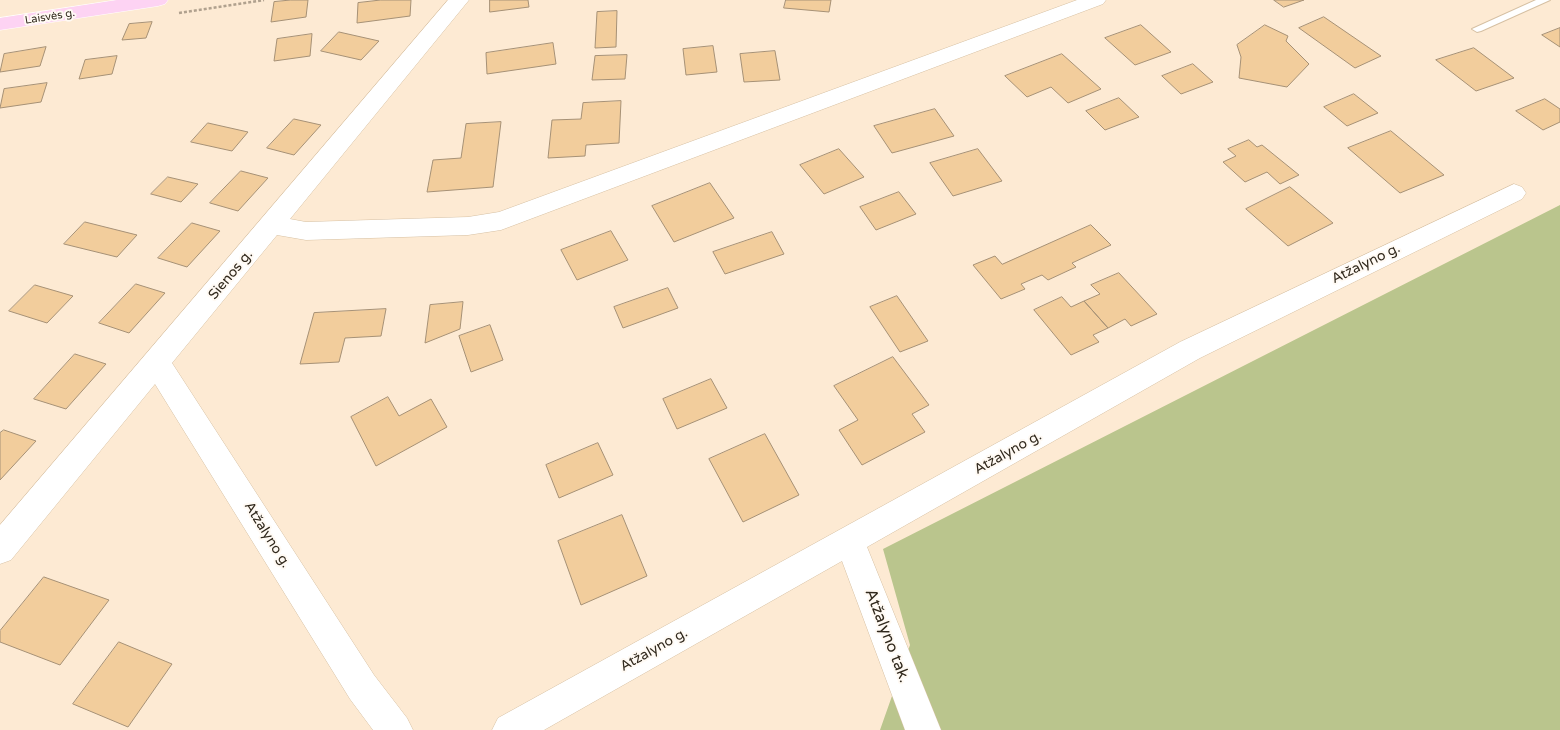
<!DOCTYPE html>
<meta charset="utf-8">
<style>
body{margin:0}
canvas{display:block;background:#fdead3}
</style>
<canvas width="1560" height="730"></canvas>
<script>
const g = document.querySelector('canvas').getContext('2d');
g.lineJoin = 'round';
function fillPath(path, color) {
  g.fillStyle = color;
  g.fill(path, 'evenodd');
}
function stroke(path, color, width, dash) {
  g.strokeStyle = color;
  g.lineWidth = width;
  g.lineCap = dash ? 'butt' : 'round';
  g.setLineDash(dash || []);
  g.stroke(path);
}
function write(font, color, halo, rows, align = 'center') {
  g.font = font + ' "Varela Round",sans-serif';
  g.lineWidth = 4;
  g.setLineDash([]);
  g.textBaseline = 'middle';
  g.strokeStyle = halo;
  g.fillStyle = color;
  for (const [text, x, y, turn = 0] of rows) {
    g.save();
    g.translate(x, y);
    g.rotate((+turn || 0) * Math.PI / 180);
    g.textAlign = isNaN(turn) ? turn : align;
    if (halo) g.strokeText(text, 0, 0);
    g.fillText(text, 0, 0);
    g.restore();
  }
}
fillPath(new Path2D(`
 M1560 205V730H880L910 645 883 549Z`), '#bac58d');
const building = new Path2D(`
 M291 0H308L306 17 271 22 274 2Z
 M381 0H411L410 16 357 23 358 3Z
 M490 0H528L529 7 490 12Z
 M786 0H831L829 12 784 8Z
 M1274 0H1304L1284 7Z
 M617 11 616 47 595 48 597 12Z
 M1324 17 1381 56 1355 68 1299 28Z
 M152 22 146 38 122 40 129 24Z
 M1141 25 1171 52 1135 65 1105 38Z
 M1265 25 1288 36 1286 41 1309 64 1287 87 1239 78 1241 57 1237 45Z
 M1560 28V47L1542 35Z
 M339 32 379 41 361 60 321 51Z
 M312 34 310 56 274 61 277 39Z
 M553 43 556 64 487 74 486 53Z
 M713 46 717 72 686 75 683 49Z
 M46 47 40 66 0 72 4 54Z
 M1474 48 1514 78 1476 91 1436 60Z
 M775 51 780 80 744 82 740 54Z
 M1062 54 1101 89 1068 103 1051 87 1027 97 1005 76Z
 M627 55 625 79 592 80 595 56Z
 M117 56 112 74 79 79 85 60Z
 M1193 64 1213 82 1181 94 1162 76Z
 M47 83 41 102 0 108 4 89Z
 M1354 94 1378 113 1347 126 1324 107Z
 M1119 98 1139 117 1105 130 1086 111Z
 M1545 99 1560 109V122L1543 130 1516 111Z
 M621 101 619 143 586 145 585 156 548 158 552 120 581 119 583 103Z
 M935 109 954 136 892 153 874 126Z
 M294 119 321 125 294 155 267 148Z
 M501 122 493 187 427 192 433 160 461 158 466 124Z
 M208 123 248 132 232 151 191 142Z
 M1391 131 1444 175 1400 193 1348 148Z
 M1249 140 1257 147 1262 145 1299 175 1280 184 1267 172 1245 182 1223 162 1236 156 1228 149Z
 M839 149 864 177 824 194 800 165Z
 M978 149 1002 181 953 196 930 163Z
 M241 171 268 178 238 211 210 203Z
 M168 177 198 184 181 202 151 194Z
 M710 183 734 218 674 242 652 206Z
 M1290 187 1333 223 1288 246 1246 209Z
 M899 192 916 214 876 230 860 207Z
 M85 222 137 235 117 257 64 244Z
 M192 223 220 231 187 267 158 258Z
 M1091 225 1111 245 1072 263 1076 267 1048 280 1042 275 1021 284 1025 289 1001 299 973 265 995 256 1002 264Z
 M611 231 628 260 577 280 561 250Z
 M772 232 784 254 725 274 713 252Z
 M1119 273 1157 314 1131 326 1125 319 1108 328 1084 301 1100 294 1091 285Z
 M136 284 165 293 129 333 99 323Z
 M35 285 73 296 47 323 9 311Z
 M668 288 678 308 623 328 614 307Z
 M897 296 928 341 900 352 870 307Z
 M1062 297 1071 307 1084 301 1108 328 1093 335 1099 342 1071 355 1034 310Z
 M463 302 460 329 425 343 430 305Z
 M386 309 381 336 345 338 339 362 300 364 314 313Z
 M490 325 503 360 471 372 459 336Z
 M75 354 106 364 66 409 34 399Z
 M893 357 929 405 912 414 925 432 862 465 839 430 858 420 834 386Z
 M711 379 727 408 677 429 663 399Z
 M388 397 399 416 431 399 447 427 376 466 351 417Z
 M4 430 36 441 0 480V433Z
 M765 434 799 495 743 522 709 459Z
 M598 443 613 475 559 498 546 465Z
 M622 515 647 576 581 605 558 541Z
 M44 577 109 600 60 665 0 642V631Z
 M119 642 172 664 128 727 73 704Z`);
fillPath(building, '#f2cd9c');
stroke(building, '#a69176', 1);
const service = new Path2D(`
 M1536 0H1550L1481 31 1477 32 1472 29Z`);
const minor = new Path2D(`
 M448 0H469L290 219 306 222 468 217 499 212 1077 0H1106L1103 4 501 230 468 235 306 240 277 235 172 363 374 675 407 718 413 730H373L350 699 155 384 11 560 0 564V525Z
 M1514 184 1522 187 1526 193 1522 199 1200 358 867 547 941 730H905L842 561 544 730H492L498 718 1180 342Z`);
const primary = new Path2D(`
 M117 0H168L165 4 158 6 0 30V18Z`);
stroke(service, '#d6c0a3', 2);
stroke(minor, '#d6c0a3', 1);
stroke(primary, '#fff', 1);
stroke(new Path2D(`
 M179 13 264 0`), '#b0a18e', 2.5, [3, 2]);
fillPath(service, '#fff');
fillPath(minor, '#fff');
fillPath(primary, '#fdd3f3');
write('11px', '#31291d', '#fffaf4', [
 ["Laisvės g.",50,17,-9]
]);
write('14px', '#31291d', '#fffaf4', [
 ["Atžalyno g.",1366,264,-26],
 ["Sienos g.",231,275,-50],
 ["Atžalyno g.",1008,453,-29],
 ["Atžalyno g.",267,535,58],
 ["Atžalyno g.",654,650,-29]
]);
write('16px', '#31291d', '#fffaf4', [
 ["Atžalyno tak.",887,636,69]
]);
</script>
